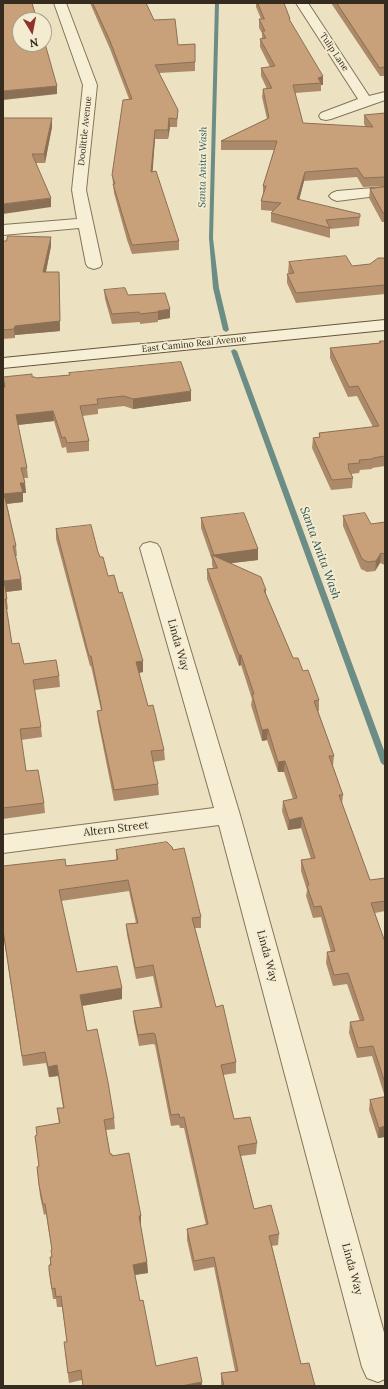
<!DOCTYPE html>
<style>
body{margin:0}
#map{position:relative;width:388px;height:1389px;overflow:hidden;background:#ece2c2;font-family:Lora,serif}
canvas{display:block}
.frame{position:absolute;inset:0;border:4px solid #352b1e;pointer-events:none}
.north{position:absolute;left:12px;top:12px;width:40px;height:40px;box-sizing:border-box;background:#f3ecd1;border:1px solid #a79f89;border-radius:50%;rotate:170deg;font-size:11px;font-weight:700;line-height:16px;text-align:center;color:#352b1e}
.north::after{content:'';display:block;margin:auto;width:14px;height:18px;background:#90332d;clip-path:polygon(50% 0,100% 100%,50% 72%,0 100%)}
</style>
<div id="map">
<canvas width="388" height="1389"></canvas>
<div class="frame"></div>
<div class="north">N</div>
</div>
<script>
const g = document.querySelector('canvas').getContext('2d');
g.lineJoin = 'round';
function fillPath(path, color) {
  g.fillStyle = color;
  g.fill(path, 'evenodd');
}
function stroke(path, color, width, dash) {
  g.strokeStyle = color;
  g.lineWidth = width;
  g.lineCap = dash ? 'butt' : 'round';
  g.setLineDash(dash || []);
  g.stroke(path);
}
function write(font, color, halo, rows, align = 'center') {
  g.font = font + ' Lora,serif';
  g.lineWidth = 3.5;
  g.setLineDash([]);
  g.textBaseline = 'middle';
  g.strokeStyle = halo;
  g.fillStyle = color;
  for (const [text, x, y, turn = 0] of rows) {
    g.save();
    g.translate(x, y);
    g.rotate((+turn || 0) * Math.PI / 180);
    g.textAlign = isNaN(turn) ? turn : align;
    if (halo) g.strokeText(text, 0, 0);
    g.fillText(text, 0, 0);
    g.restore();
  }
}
fillPath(new Path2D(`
 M215 3H219L213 238 219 288 229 330 226 332 223 330 213 288 209 238Z
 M234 349 237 351 385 753V766L381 763 231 351Z`), '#6c8c86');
const street = new Path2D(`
 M54 3H66L97 85 86 190 102 264 100 267 94 269 88 267 86 264 79 228 3 235V225L77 219 72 190 83 85Z
 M296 3H308L369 96 385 92V100L331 119 326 120 321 119 319 116 321 113 358 99Z
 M385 187V195L337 201 332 199 329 196 332 193 337 191Z
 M150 542 157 544 160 548 240 815 385 1336V1379L378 1382 367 1378 362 1367 219 825 3 853V835L214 808 140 548 143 544Z`);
const secondary = new Path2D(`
 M385 320V330L3 368V358Z`);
stroke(street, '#84745a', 2);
stroke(secondary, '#66553d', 2);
fillPath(street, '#f7efd5');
fillPath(secondary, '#f7efd5');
fillPath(new Path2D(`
 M90 3H146L154 20 178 45 195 44V71L159 73 178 110 177 127H170L168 139H155L152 171 179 241V250L132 254 127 240 114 193 112 175 129 99 110 49Z
 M256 3H284L290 19V21L323 85H321V91L295 93 303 123 366 127 364 124V115L385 113V186L363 187 357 177 304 181 299 200 360 214 359 226 330 229V238L271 222V213L273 211 261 210V201L263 195V186L274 150H221V141L267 119 262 97 263 89H267L261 76V68L270 67 260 47V39L262 38V33L259 28V19H261L256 7Z
 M331 3H385V78L384 76H380Z
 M3 118 52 127 45 163H36L51 207Z
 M385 187V222H382L369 198 370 189Z
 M3 241 51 246 46 272H59L60 331 15 335V338L3 339Z
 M385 258V294L296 303 287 283V274H289L288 272 289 262 352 266 370 264Z
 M104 290 128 295 170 318 158 320V322L140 324V322L112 324 105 299Z
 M380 341H385V466L372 468V469L360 470 359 473 351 474 353 478 352 488 331 490 312 448 313 438 319 437V433L373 427 357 396 348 397 330 358V348L379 343Z
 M69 373 191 401 133 409 124 406 98 409V414L82 416 89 441V451L67 453 66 447 62 448 54 421 18 425 27 468 28 478H24L26 493H23V502L7 504 16 546 17 556H16L21 579 22 590 6 592 8 609 6 610 12 644 24 664 59 676 60 687 34 690 41 727 42 737 21 740 26 771 44 803 45 813 3 819V387H4L3 377H32L36 378 70 375Z
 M343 516 371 524 385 522V565L380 563 375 571 367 572 361 569 343 526Z
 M201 518 258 549V560L231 563 266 590V594L293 658 303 671 319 700V711H318L334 756 333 766 343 795 342 804 370 880 385 878V911L375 913 385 942V1137L378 1138 369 1110 370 1100 385 1097 372 1056 357 1058 349 1033 350 1022 360 1021 347 984 333 986 326 963 327 952H331L321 917 313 918 306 896 307 890 301 871V860L311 859 301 828 288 830 282 811 283 801 293 799 284 772H278L267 740 262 741 251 705 252 699 241 665 239 666 207 579V569L213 568 212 565V560L201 528Z
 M56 529 98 552 108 576 143 672 139 673 148 706 164 750 165 760 153 762 158 784 159 795 114 801 98 721 97 711 101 710 91 666H90L56 539Z
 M116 850H173L201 917V928H195L216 1007 236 1062V1073L223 1075 234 1119 257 1143 256 1154 241 1156 254 1209 279 1234 278 1245 272 1246 301 1364 315 1386H221V1373L235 1371 214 1267 194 1271 187 1240V1229L206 1225 184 1128H180L179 1125 171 1126 155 1045 153 1044 139 1046 134 1022 133 1011 160 1007 153 976 136 979 127 935 126 924 136 923 129 891 61 901 77 972 122 988V999L82 1006 87 1031 114 1118 115 1129 106 1130 110 1154 112 1156 141 1226H140L147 1262 148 1273 135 1275 140 1301 156 1366 202 1382V1386H83L82 1380 69 1383 65 1352 67 1342 62 1307H57L56 1299H53L50 1280 49 1270 50 1265V1257H52V1250L46 1214 44 1215 40 1196 37 1167 39 1166 35 1136 59 1124 57 1108H63L58 1076 49 1077 46 1063 23 1066 3 933V866H66L116 860Z`), '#ac8a69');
fillPath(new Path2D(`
 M323 76V85H321V83L318 78Z
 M57 86V94L3 100V91Z
 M52 118V127L45 163 44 154Z
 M169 118 170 127 168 139V130Z
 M155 130V139L152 181 151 172Z
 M305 172 304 181 297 208V199Z
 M51 198V207L3 214V204Z
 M51 237V246L44 281 43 272Z
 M59 272 60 331 15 335V338L14 329 15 326Z
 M170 309V318L158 320V311Z
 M191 391V401L133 409V399Z
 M53 411 54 421 17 425 16 415Z
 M20 483H25L26 493H23V502L5 504 4 494Z
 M258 549V560L216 565 214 560V555Z
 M381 553 380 563 375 571 376 561Z
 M21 579 22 590 5 592 4 581Z
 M239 655H241V665L239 666Z
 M143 661V672L137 673 136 662Z
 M268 729 267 740 262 741V730Z
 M285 761 284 772H278V762Z
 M302 817 301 828 288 830 289 820Z
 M122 988V999L81 1006 80 995Z
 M57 1065 58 1076 49 1077 48 1067Z
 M385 1126V1137L378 1138 379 1128Z
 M139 1216H141V1226L139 1227Z
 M147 1262 148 1273 134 1275 133 1265Z
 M202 1382V1386H181Z`), '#8c7055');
const building = new Path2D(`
 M3 3H32L37 20H20V44H44V40L57 86 3 91V52H4L3 50Z
 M93 3H146L154 20 175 19 178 45 195 44V62L155 65 178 110 177 119 169 118 168 130H155L151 172 156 171 179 241 132 245 127 230 113 184H115L112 175 123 100 132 99 110 41Z
 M258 3H284L290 19H289L323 76 318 78 321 83 293 85 303 123 373 127 364 115 385 113V177L364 178 357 168 305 172 297 199 360 214V217L326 220 330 228 271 213 281 203 261 201 266 186H263L277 141H221L269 118 263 89 272 88 261 68 275 66 260 39 266 38 262 31H265L259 19H264Z
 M337 3H385V68L384 67 380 68Z
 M3 118H52L44 154H32L51 198 3 204Z
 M385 187V213H383L370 189Z
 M8 236 51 237 43 272H59L60 321 15 326 14 329 3 330V241H6Z
 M346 256 352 266 370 264 378 258H385V285L296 293 287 274 294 273 289 262Z
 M125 288 128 295 165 293 170 309 158 311V312L140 314 139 312 112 314 104 290Z
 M380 341H385V456L373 458V459L359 460 360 463 348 464 349 467 348 468 353 478 332 480 313 438 320 437 319 433 379 426 358 386 349 387 330 348 380 343Z
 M181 362 191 391 133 399 124 396 97 399 98 404 80 406 89 441 67 443 65 437 62 438 53 411 16 415 27 468H21L25 483H20L23 492 4 494 16 546H13L21 579 4 581 7 599H5L12 644 19 643 24 664 56 660 59 676 33 680 41 727 20 729 26 771 38 770 44 803 3 808V387H5L3 377 32 374V377H35L36 378 70 375 69 373Z
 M244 513 258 549 214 555 201 518Z
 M365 513 371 524 385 522V554L381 553 376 561 368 562 362 559 343 516Z
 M91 525 98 552 100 557H103L108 576 114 575 119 593 122 592 143 661 136 662 148 706 153 705 164 750 151 751 158 784 114 790 97 711 102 710 91 656H89L56 529Z
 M212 555 261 577 266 590H264L293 658H298L303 671 308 670 319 700 314 701 334 756H329L343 795H339L370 880 385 878V901L371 903 385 942V1083L373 1046 358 1048 350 1022 364 1020 348 973 334 975 327 952 335 951 321 906 314 907 307 886 309 885 301 860 315 858 302 817 289 820 283 801 297 798 285 761 278 762 268 729 262 730 252 694H254L241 655H239L207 569 217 568Z
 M167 842 172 847 173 850 184 848 201 917 192 918 216 1007 223 1005 236 1062 221 1065 234 1119 250 1117 257 1143 238 1146 254 1209 271 1205 279 1234 269 1236 301 1364 309 1363 315 1386H224L221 1373 238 1371 214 1257 194 1261 187 1229 208 1224 184 1117 180 1118 179 1114 171 1115 155 1034 153 1033 138 1035 133 1011 162 1007 153 965 135 968 126 924 138 923 128 880 59 890 77 972 117 966 122 988 80 995 87 1031 97 1029 108 1082 114 1118 104 1120 110 1154H112V1156L129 1153 141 1216H139L147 1262 133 1265 140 1301 143 1300 156 1366 197 1357 202 1382 181 1386H83L81 1370 68 1373 64 1342H67L61 1296 56 1297 55 1288 52 1289 49 1270V1265H51L50 1257H52L51 1250H52L45 1204H43L39 1185 37 1167 39 1166 35 1136 37 1135 36 1127 60 1123 57 1108H64L57 1065 48 1067 45 1052 22 1056 3 930V866L65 859 66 866 116 860 118 859 116 850Z
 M385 1097V1126L379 1128 370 1100Z`);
fillPath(building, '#c8a07a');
stroke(building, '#8c7055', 1);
write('9px', '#352b1e', '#f3ecd1', [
 ["Tulip Lane",334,52,56],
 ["Doolittle Avenue",85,131,-84],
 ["East Camino Real Avenue",194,344,-6]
]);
write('italic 10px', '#2e5454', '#f3ecd1', [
 ["Santa Anita Wash",203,167,-89]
]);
write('11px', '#352b1e', '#f3ecd1', [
 ["Linda Way",178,645,74],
 ["Altern Street",116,829,-7],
 ["Linda Way",267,956,75],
 ["Linda Way",352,1269,75]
]);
write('italic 12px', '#2e5454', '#f3ecd1', [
 ["Santa Anita Wash",320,553,70]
]);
</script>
